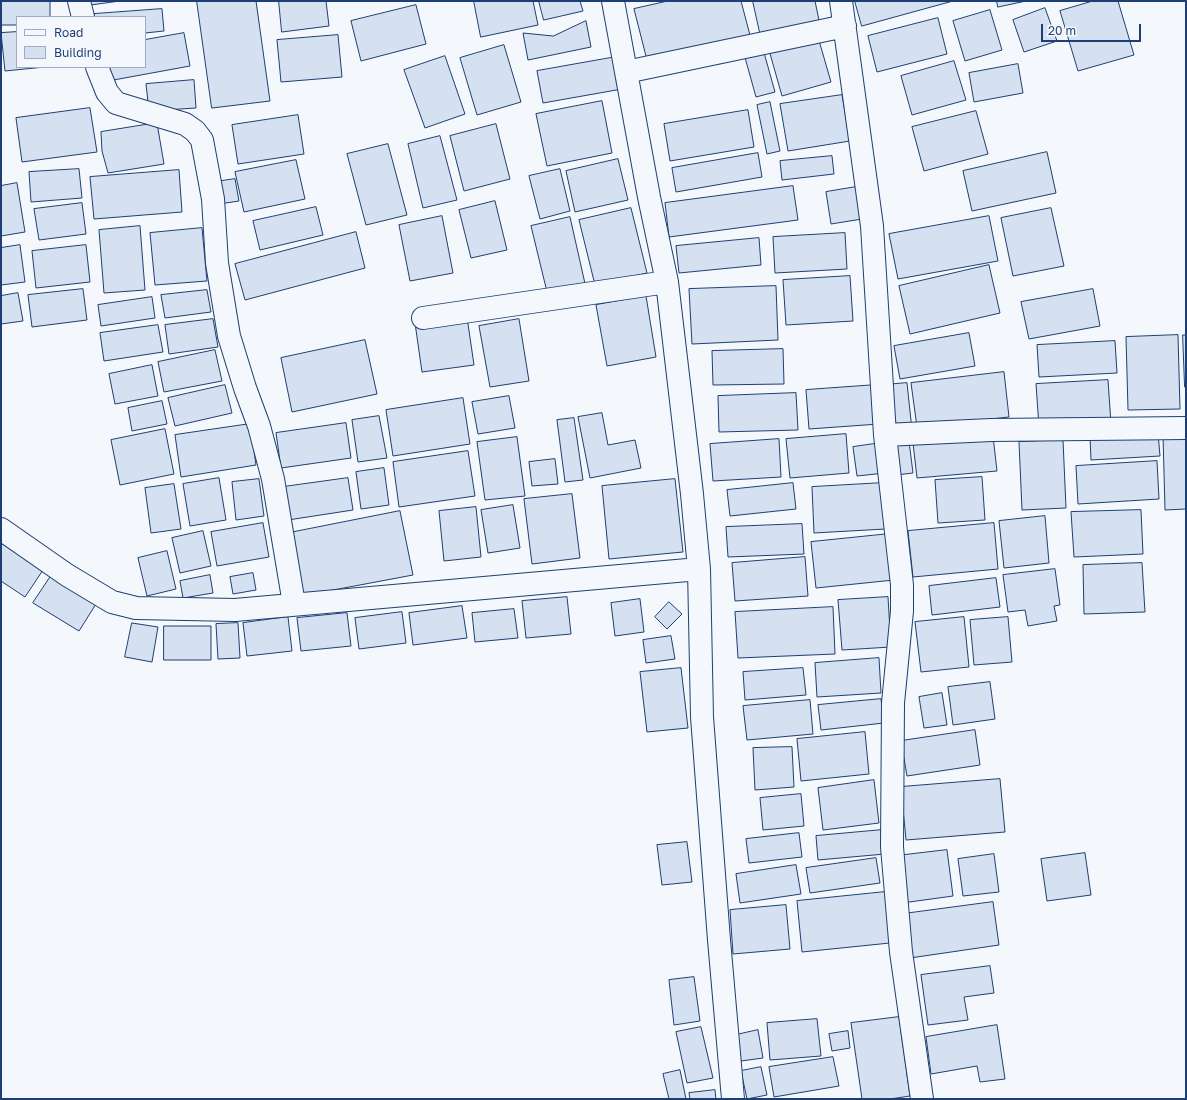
<!DOCTYPE html>
<style>
body{margin:0}
#map{position:relative;width:1187px;height:1100px;overflow:hidden;background:#f4f7fb;font-family:"Golos Text",sans-serif}
canvas{display:block}
.frame{position:absolute;inset:0;border:2px solid #1d3f73;pointer-events:none}
.legend{position:absolute;left:16px;top:16px;width:130px;height:52px;box-sizing:border-box;background:#f4f7fb;border:1px solid #9eadc5;margin:0;padding:5px 7px;list-style:none;font-size:12px;color:#1d3f73}
.legend li{display:flex;align-items:center;gap:8px;height:20px}
.legend b{width:20px;border:1px solid #9eadc5}
.scale{position:absolute;left:1041px;top:24px;width:100px;height:18px;box-sizing:border-box;border:2px solid #1d3f73;border-top:0;padding-left:5px;font-size:12px;line-height:14px;white-space:nowrap;color:#1d3f73;-webkit-text-stroke:3px #f4f7fb;paint-order:stroke}
</style>
<div id="map">
<canvas width="1187" height="1100"></canvas>
<div class="frame"></div>
<ul class="legend">
<li><b style="height:5px;background:#f4f7fb"></b>Road</li>
<li><b style="height:11px;background:#d5e0f0"></b>Building</li>
</ul>
<div class="scale">20 m</div>
</div>
<script>
const g = document.querySelector('canvas').getContext('2d');
g.lineJoin = 'round';
function fillPath(path, color) {
  g.fillStyle = color;
  g.fill(path, 'evenodd');
}
function stroke(path, color, width, dash) {
  g.strokeStyle = color;
  g.lineWidth = width;
  g.lineCap = dash ? 'butt' : 'round';
  g.setLineDash(dash || []);
  g.stroke(path);
}
const building = new Path2D(`
 M1 1H50V17H17V25H1Z
 M82 1H120L83 6Z
 M197 1H256L270 101 212 108Z
 M279 1H326L329 26 282 32Z
 M474 1H533L538 25 481 37Z
 M539 1H580L583 11 544 20Z
 M668 1H741L751 39 648 64 634 9Z
 M753 1H815L820 25 761 37Z
 M855 1H953L862 26Z
 M997 1H1026L998 7Z
 M1093 1H1118L1134 55 1078 71 1060 11Z
 M416 5 426 44 361 61 351 21Z
 M1045 8 1057 41 1024 52 1013 20Z
 M162 9 164 31 145 33V17H94V14Z
 M990 10 1002 50 965 61 953 21Z
 M938 18 947 54 877 72 868 36Z
 M586 21 591 47 528 60 523 33 553 36Z
 M17 32V67H45L5 71 1 33Z
 M184 33 190 66 108 81 106 67H145V40Z
 M338 35 342 77 281 82 277 40Z
 M818 37 831 82 782 96 769 50Z
 M504 45 521 102 477 115 460 58Z
 M763 49 775 92 756 97 744 54Z
 M445 56 465 114 425 128 404 70Z
 M616 57 622 89 543 103 537 71Z
 M954 61 966 100 912 115 901 76Z
 M1018 64 1023 93 974 102 969 73Z
 M194 80 196 108 149 111 146 84Z
 M842 95 850 141 788 151 780 104Z
 M602 101 612 153 547 166 536 114Z
 M770 102 780 151 767 154 757 105Z
 M90 108 97 152 22 162 16 118Z
 M748 110 754 147 670 161 664 124Z
 M976 111 988 154 924 171 912 127Z
 M298 115 304 154 238 164 232 125Z
 M157 123 164 164 108 173 102 151 101 132Z
 M496 124 510 179 464 191 450 136Z
 M440 136 457 200 423 208 408 144Z
 M388 144 407 215 366 225 347 154Z
 M1047 152 1056 193 972 211 963 171Z
 M758 153 762 177 676 192 672 168Z
 M832 156 834 174 782 180 780 161Z
 M618 159 628 200 575 212 566 171Z
 M296 160 305 199 244 212 235 172Z
 M79 169 82 198 31 202 29 172Z
 M560 169 570 211 540 219 529 176Z
 M179 170 182 212 94 219 90 177Z
 M235 179 239 201 219 204 215 182Z
 M17 183 25 232 1 236V186Z
 M793 186 798 220 669 237 665 203Z
 M856 187 862 219 831 224 826 192Z
 M495 201 507 250 471 258 459 210Z
 M82 203 86 234 39 240 34 209Z
 M316 207 323 235 260 250 253 221Z
 M631 208 647 273 595 285 579 220Z
 M1051 208 1064 266 1013 276 1001 218Z
 M442 216 453 273 410 281 399 225Z
 M989 216 998 261 898 279 889 234Z
 M570 217 586 288 548 296 531 226Z
 M140 226 145 290 104 293 99 230Z
 M202 228 207 281 155 285 150 233Z
 M356 232 365 268 245 300 235 264Z
 M845 233 847 269 775 273 773 237Z
 M759 238 761 265 679 273 676 246Z
 M20 245 25 282 1 285V248Z
 M86 245 90 282 36 288 32 251Z
 M989 265 1000 313 910 334 899 286Z
 M850 276 853 321 786 325 783 280Z
 M776 286 778 340 692 344 689 289Z
 M83 289 87 320 32 327 28 295Z
 M1093 289 1100 326 1029 339 1021 302Z
 M207 290 211 312 165 318 161 295Z
 M18 293 23 321 1 324V296Z
 M646 296 656 357 607 366 596 305Z
 M152 297 155 318 101 326 98 305Z
 M467 317 474 365 422 372 415 323Z
 M213 319 218 347 169 354 165 325Z
 M519 319 529 381 490 387 479 326Z
 M158 325 163 352 104 361 100 333Z
 M969 333 975 366 900 379 894 346Z
 M1178 335 1180 409 1128 410 1126 337Z
 M1183 335H1186V387H1185Z
 M365 340 377 394 292 412 281 358Z
 M1115 341 1117 373 1039 377 1037 345Z
 M783 349 784 384 713 385 712 351Z
 M215 350 222 381 164 392 158 362Z
 M152 365 158 396 115 404 109 374Z
 M1004 372 1009 417 917 427 911 383Z
 M1108 380 1111 424 1039 427 1036 384Z
 M907 383 912 430 888 432 884 385Z
 M225 385 232 413 175 426 168 398Z
 M876 385 879 424 809 429 806 390Z
 M796 393 798 430 719 432 718 396Z
 M509 396 515 428 478 434 472 402Z
 M463 398 470 444 393 456 386 410Z
 M162 401 167 424 132 431 128 408Z
 M602 413 608 445 635 440 641 468 590 478 578 417Z
 M379 416 387 458 358 462 352 420Z
 M574 418 583 480 565 482 557 420Z
 M346 423 351 458 281 468 276 433Z
 M250 424 256 465 181 477 175 435Z
 M165 429 174 474 120 485 111 440Z
 M1158 433 1160 456 1091 460 1090 436Z
 M846 434 849 473 790 478 786 439Z
 M1186 434V509L1165 510 1163 435Z
 M993 436 997 471 917 478 913 443Z
 M517 437 525 496 485 500 477 442Z
 M779 439 781 477 713 481 710 444Z
 M1063 440 1066 508 1022 510 1019 442Z
 M909 441 913 473 896 475 892 443Z
 M881 443 885 473 857 476 853 447Z
 M468 451 475 496 399 507 393 462Z
 M555 459 558 484 532 486 529 462Z
 M1157 461 1159 499 1078 504 1076 466Z
 M384 468 389 505 361 509 356 472Z
 M982 477 985 520 938 523 935 480Z
 M219 478 226 520 190 526 183 484Z
 M348 478 353 510 288 520 283 487Z
 M259 479 264 516 236 520 232 482Z
 M675 479 683 552 609 559 602 486Z
 M793 483 796 509 730 516 727 490Z
 M883 483 885 529 814 533 812 487Z
 M174 484 181 529 151 533 145 488Z
 M572 494 580 558 532 564 524 499Z
 M513 505 520 548 488 553 481 510Z
 M476 507 481 557 444 561 439 511Z
 M1141 510 1143 554 1074 557 1071 512Z
 M400 511 413 575 296 597 284 534Z
 M1045 516 1049 563 1004 568 999 521Z
 M263 523 269 557 217 566 211 532Z
 M994 523 998 569 913 577 908 531Z
 M802 524 804 554 728 557 726 527Z
 M203 531 211 566 180 573 172 538Z
 M889 534 894 580 816 588 811 542Z
 M1 543 43 570 25 597 1 581Z
 M167 551 176 589 147 596 138 558Z
 M805 557 808 596 735 601 732 563Z
 M1142 563 1145 612 1084 614 1083 565Z
 M1055 569 1060 605 1054 606 1057 621 1028 626 1025 610 1008 612 1003 575Z
 M253 573 256 590 233 594 230 577Z
 M210 575 213 593 183 598 180 581Z
 M51 576 96 604 79 631 33 603Z
 M996 578 1000 607 932 615 929 586Z
 M567 597 571 634 526 638 522 601Z
 M888 597 891 647 842 650 838 600Z
 M640 599 644 632 615 636 611 603Z
 M669 602 682 614 667 629 655 617Z
 M462 606 467 638 413 645 409 613Z
 M833 607 835 654 738 658 735 612Z
 M514 609 518 638 475 642 472 613Z
 M402 612 406 643 359 649 355 618Z
 M347 613 351 646 301 651 297 618Z
 M288 617 292 651 247 656 243 623Z
 M964 617 969 667 921 672 915 622Z
 M1008 617 1012 662 974 665 970 620Z
 M132 623 158 627 152 662 125 657Z
 M238 623 240 658 218 659 216 624Z
 M164 626H211V660H164Z
 M671 636 675 659 646 663 643 640Z
 M879 658 881 693 817 697 815 663Z
 M681 668 688 728 647 732 640 672Z
 M803 668 806 695 745 700 743 672Z
 M990 682 995 719 953 725 948 687Z
 M942 693 947 725 924 728 919 697Z
 M881 699 884 723 821 730 818 705Z
 M810 700 813 734 747 740 743 706Z
 M975 730 980 765 907 776 901 741Z
 M865 732 869 774 801 781 797 739Z
 M792 747 794 787 755 790 753 748Z
 M1000 779 1005 832 906 840 901 787Z
 M874 780 879 823 823 830 818 788Z
 M801 794 804 826 763 830 760 798Z
 M882 830 885 854 818 860 816 836Z
 M799 833 802 857 749 863 746 839Z
 M687 842 692 882 662 885 657 845Z
 M947 850 953 896 902 903 896 856Z
 M1085 853 1091 895 1047 901 1041 859Z
 M994 854 999 892 963 896 958 859Z
 M876 858 880 883 810 893 806 868Z
 M796 865 801 894 740 903 736 874Z
 M885 892 890 943 802 952 797 901Z
 M993 902 999 945 910 958 903 914Z
 M786 905 790 949 733 954 730 910Z
 M990 966 994 993 964 997 968 1020 928 1025 921 975Z
 M694 977 700 1021 674 1025 669 980Z
 M899 1017 910 1096 890 1099H862L851 1023Z
 M817 1019 821 1056 770 1060 767 1023Z
 M997 1025 1005 1079 980 1082 977 1066 931 1074 926 1037Z
 M701 1027 713 1078 687 1083 676 1032Z
 M758 1030 763 1058 741 1061 736 1035Z
 M848 1031 850 1048 832 1051 829 1034Z
 M833 1057 839 1086 774 1097 769 1067Z
 M761 1067 767 1095 747 1099 741 1071Z
 M680 1070 686 1099H669L663 1074Z
 M715 1090 716 1099H690L689 1093Z`);
fillPath(building, '#d5e0f0');
stroke(building, '#1d3f73', 1);
const street = new Path2D(`
 M79 1 83 17
 M613 1 649 197 667 282 692 494 699 569 702 717 719 940 733 1099
 M841 1 872 226 885 435 902 585V611L893 703 892 847 901 952 922 1099
 M97 67 107 92 116 103 185 124 195 131 202 140 213 199 217 263 229 336 245 388 259 426 273 479 294 604
 M626 72 845 26
 M423 318 667 282
 M885 435 991 430 1186 428
 M1 529 67 575 112 602 136 608 235 610 699 569`);
stroke(street, '#1d3f73', 24);
stroke(street, '#f4f7fb', 22);
</script>
